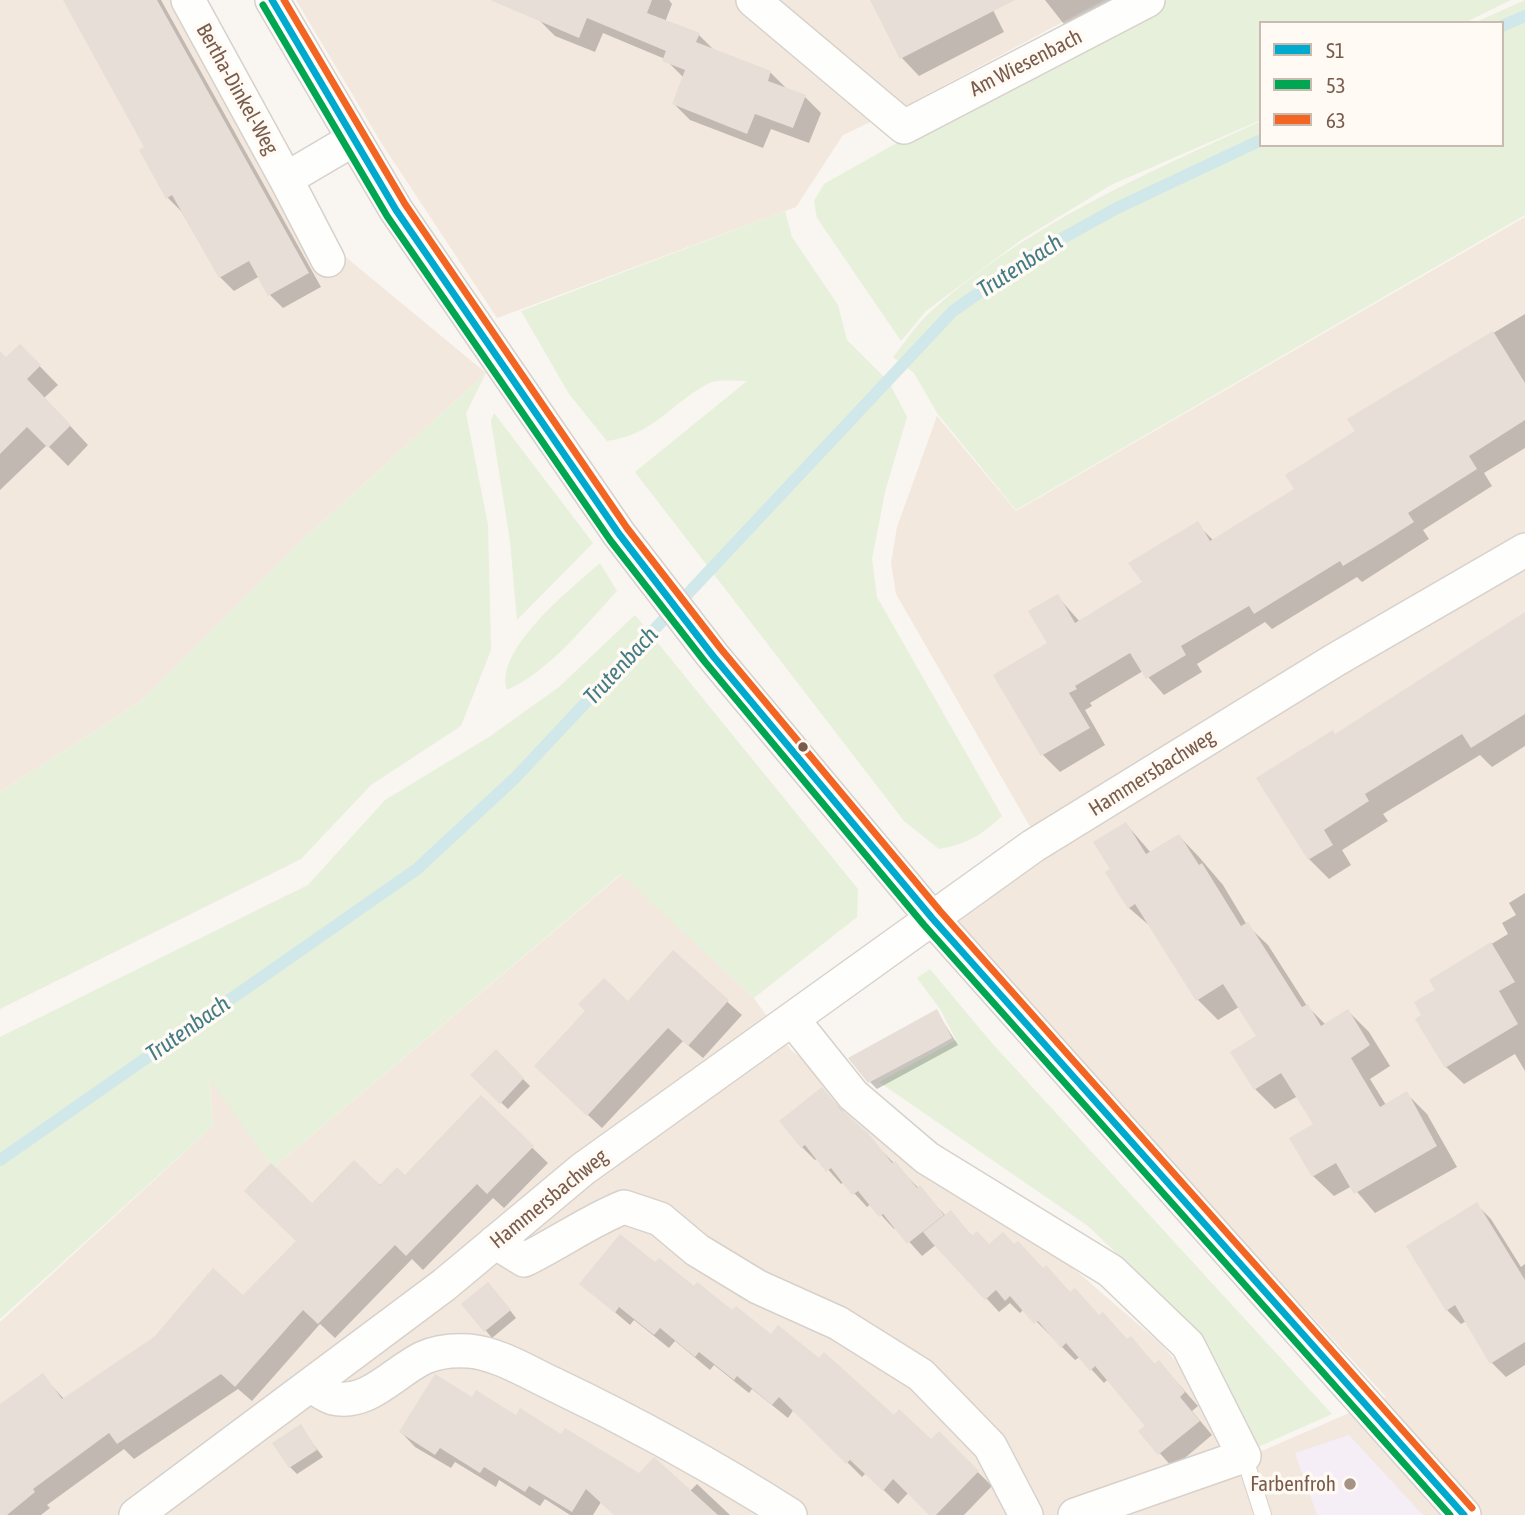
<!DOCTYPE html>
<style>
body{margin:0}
#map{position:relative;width:1525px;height:1515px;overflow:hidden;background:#f9f5f0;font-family:"Asap Condensed",sans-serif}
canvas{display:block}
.legend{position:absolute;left:1259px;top:21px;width:245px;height:126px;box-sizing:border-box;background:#fffaf3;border:2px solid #cabbb1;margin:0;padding:9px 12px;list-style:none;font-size:21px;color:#7a5c4d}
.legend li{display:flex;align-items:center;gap:14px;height:35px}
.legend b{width:35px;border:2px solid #cabbb1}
</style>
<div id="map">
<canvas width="1525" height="1515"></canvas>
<ul class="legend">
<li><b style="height:9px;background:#00a9ce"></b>S1</li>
<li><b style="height:9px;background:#00a651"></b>53</li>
<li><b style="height:9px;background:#f26522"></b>63</li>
</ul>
</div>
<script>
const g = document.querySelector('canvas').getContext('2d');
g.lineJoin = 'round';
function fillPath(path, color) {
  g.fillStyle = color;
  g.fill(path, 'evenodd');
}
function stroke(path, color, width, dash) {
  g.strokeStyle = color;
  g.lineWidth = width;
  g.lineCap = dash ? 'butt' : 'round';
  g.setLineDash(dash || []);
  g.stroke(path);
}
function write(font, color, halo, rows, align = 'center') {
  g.font = font + ' "Asap Condensed",sans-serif';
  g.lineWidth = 7;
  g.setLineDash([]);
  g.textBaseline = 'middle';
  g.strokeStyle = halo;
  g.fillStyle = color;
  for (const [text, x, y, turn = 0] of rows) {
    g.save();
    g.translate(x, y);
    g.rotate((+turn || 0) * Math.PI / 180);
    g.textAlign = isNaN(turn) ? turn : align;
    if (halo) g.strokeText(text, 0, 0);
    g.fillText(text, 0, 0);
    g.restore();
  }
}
fillPath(new Path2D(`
 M0 0H200L336 249 486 373 299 543 140 702 0 792Z
 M296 0H1104L909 104 843 135 796 207 497 318 382 144Z
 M1525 217V1515H0V1322L213 1126 209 1076 273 1168 622 874 754 998 791 1050 1081 1275 1161 1344 1255 1454 1386 1397 947 919 1047 856 896 594 891 563 897 527 937 416 1016 511Z`), '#f2e8de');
fillPath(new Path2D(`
 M1349 1435 1423 1515H1317L1295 1453Z`), '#f6eef6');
fillPath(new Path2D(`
 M1162 0H1511L1464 23H1261V120L1111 185 1021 240 926 311 901 341 817 218 814 201 824 184 1026 70Z
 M1525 0V215L1016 510 937 413 914 373 893 357C904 344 914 328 926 316 1021 227 1145 174 1261 121V145H1502V23H1474Z
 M785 211 792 237 838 305 847 340 889 382 907 417 885 492 872 559 877 597 1002 816C982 835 967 844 939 849L904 821 635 472 747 381C736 381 719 379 709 383 671 403 654 435 607 441L569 394 521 311Z
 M486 373 466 413 488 525 491 650 461 726 371 785 301 859 0 1009V792L140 702 299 543Z
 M494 413 593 543 517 620 510 541 491 421Z
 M600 563 617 591C584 626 551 670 507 690 494 649 572 588 600 563Z
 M635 615 858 889 857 917 754 998 621 874 273 1168 209 1078 213 1126 0 1319V1037L308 885 385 800 489 737 559 687Z
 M930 969 991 1042 1332 1414 1258 1447 1244 1426 1232 1395 1191 1336 1139 1275 1088 1226 879 1082 956 1040 940 1009 917 978Z`), '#e7f0db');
fillPath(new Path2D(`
 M65 0H161L321 287 283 308 270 295 260 276 234 291 220 277 181 211 168 198 147 148Z
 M547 0H669L672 4 665 22 699 35 715 51 770 72 786 88 805 97 821 113 809 143 771 129 763 148 690 120 674 104 684 78 665 59 603 33 595 52 555 36 539 20Z
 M871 0H988L1004 32 919 76 902 58Z
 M1045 0H1114L1067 28Z
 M1525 314V448L1484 473 1492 486 1423 530 1429 539 1362 582 1357 577 1272 629 1265 622 1197 664 1202 672 1164 695 1143 671 1090 703 1092 706 1085 710 1105 745 1060 772 1043 755 996 676 1049 644 1058 597 1080 622 1145 583 1197 524 1214 541 1297 490 1357 431 1350 419Z
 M20 346 58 385 44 398 88 445 68 466 47 445 0 490V365Z
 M1525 614V746L1492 767 1480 755 1383 814 1388 821 1342 850 1351 865 1329 879 1309 859 1336 736Z
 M1126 824 1151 853 1179 836 1199 857 1223 885 1247 925 1268 945 1307 1006 1326 1025 1348 1011 1369 1032 1390 1066 1370 1079 1386 1105 1407 1094 1427 1114 1457 1167 1375 1213 1352 1186 1334 1196 1313 1176 1315 1125 1298 1096 1275 1109 1255 1089 1258 1036 1239 1007 1218 1020 1198 1000 1151 927 1129 908 1112 870Z
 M1525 893V1071L1515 1054 1464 1084 1446 1067 1424 1015 1438 990 1432 980 1508 934 1502 923 1516 915 1509 903Z
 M673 953 742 1015 703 1058 683 1041 602 1128 550 1080 628 1003Z
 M937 1012 958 1045 877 1089 870 1082Z
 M496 1052 530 1086 508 1109 472 1075Z
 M822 1090 946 1216 951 1213 973 1237 989 1246H1015L1128 1341 1131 1338 1155 1365 1159 1362 1198 1406 1192 1411 1212 1435 1173 1468 1141 1432 1147 1426 1108 1379 1104 1383 1080 1357 1075 1360 1024 1309 1020 1313 1010 1303 999 1312 937 1244 922 1256 896 1227 894 1229 871 1204 867 1207 844 1182 841 1184 818 1158 815 1160 802 1147Z
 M481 1098 548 1163 504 1208 493 1198 423 1270 412 1259 335 1338 320 1324 252 1401 238 1389 134 1459 124 1449 47 1505 50 1508 41 1515H0V1406L42 1375 64 1399 243 1297 298 1241 312 1205 405 1177Z
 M1477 1205 1491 1219 1521 1267 1525 1264V1365L1506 1377 1492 1363 1466 1321 1461 1324 1447 1310Z
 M655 1265 931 1441 939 1434 992 1486 964 1515H932L909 1492 898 1504 866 1473 862 1477 794 1409 788 1418 752 1389 749 1393 714 1365 710 1370 675 1341 669 1348 634 1320 630 1325 582 1284Z
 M495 1291 516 1318 492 1338 464 1304Z
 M473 1399 562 1436 640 1475 690 1491 697 1484 730 1515H615L601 1502 593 1515H570L545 1499 540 1506 499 1480 496 1487 455 1462 451 1468 415 1447 401 1432Z
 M300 1427 323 1457 297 1474 290 1467Z`), '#0003');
stroke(new Path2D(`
 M1502 26 1525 16
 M0 1160 417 869 515 778 953 311 1034 254 1117 208 1261 140`), '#d0e8ea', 12);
fillPath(new Path2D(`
 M63 0H157L309 273 268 296 249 261 219 278 172 195 166 199 139 150 144 147Z
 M490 0H652L647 13 700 33 696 42 771 71 768 81 806 95 793 128 755 114 747 134 672 104 685 70 662 61 666 51 587 18 579 38Z
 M870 0H1015L900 59Z
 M1493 331 1525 383V420L1469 456 1477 469 1408 513 1414 522 1381 543 1343 566 1340 561 1254 614 1249 606 1181 646 1186 655 1146 679 1130 653 1075 686 1077 689 1069 693 1090 728 1041 756 993 675 1047 643 1028 611 1058 594 1075 623 1142 582 1128 563 1198 521 1210 541 1294 489 1285 475 1355 431 1347 419Z
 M20 344 41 365 27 379 71 425 48 448 27 427 0 454V351L6 357Z
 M1525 612V714L1471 748 1462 734 1365 794 1369 801 1324 830 1333 845 1308 860 1256 778 1333 730 1335 734Z
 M1126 822 1146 854 1179 834 1199 865 1202 863 1241 926 1248 922 1302 1007 1308 1004 1321 1026 1348 1009 1370 1045 1351 1058 1380 1107 1407 1091 1437 1146 1354 1194 1336 1163 1312 1177 1289 1138 1313 1124 1281 1073 1254 1090 1230 1052 1256 1036 1223 984 1196 1001 1135 904 1128 909 1105 872 1110 869 1093 842Z
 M1491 942 1515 982 1499 991 1518 1024 1445 1068 1415 1019 1421 1015 1414 1002 1435 990 1429 980Z
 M673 950 729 1000 688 1046 668 1028 587 1116 534 1066 585 1011 578 1004 604 978 628 1001Z
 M937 1009 952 1038 934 1048 868 1083 848 1058Z
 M496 1049 524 1078 500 1104 470 1075Z
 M822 1087 840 1109 869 1134 892 1163 895 1161 917 1188 920 1185 944 1215 907 1244 883 1214 879 1217 858 1191 852 1195 831 1168 826 1172 805 1145 801 1148 779 1121Z
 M481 1095 534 1146 487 1194 477 1184 406 1256 395 1245 318 1324 303 1310 235 1387 221 1374 117 1444 109 1433 33 1489 35 1492 7 1515H0V1404L43 1373 62 1399 154 1337 213 1268 243 1295 296 1241 244 1191 271 1163 312 1203 354 1160 380 1185 397 1167 405 1175Z
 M1477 1202 1525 1280V1342L1490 1364 1455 1305 1446 1311 1406 1246Z
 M951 1210 972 1236 977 1231 989 1244 1003 1232 1014 1244 1018 1241 1043 1268 1046 1265 1070 1292 1075 1288 1099 1315 1103 1312 1127 1339 1131 1336 1154 1364 1159 1360 1185 1392 1180 1397 1200 1421 1158 1455 1138 1431 1145 1426 1095 1366 1090 1371 1066 1343 1061 1348 1038 1321 1034 1324 1010 1296 1005 1301 996 1290 985 1300 934 1245 923 1232Z
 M620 1234 655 1262 659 1258 694 1286 697 1282 732 1310 736 1306 771 1334 778 1325 819 1358 824 1352 894 1415 899 1409 931 1439 939 1431 979 1471 936 1515H929L893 1479 883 1491 850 1460 846 1464 779 1397 772 1405 737 1376 734 1380 699 1352 695 1357 660 1328 654 1335 619 1307 615 1313 579 1284Z
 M488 1282 511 1310 484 1332 461 1304Z
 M435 1374 472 1397 476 1390 516 1415 520 1408 561 1434 565 1428 639 1473 654 1457 718 1515H614L586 1489 572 1512 529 1486 525 1492 484 1467 480 1473 440 1448 435 1455 399 1432Z
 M301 1424 317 1450 289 1468 272 1443Z`), '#e6ded7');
const lane = new Path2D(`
 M1244 1456 1263 1515`);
const street = new Path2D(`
 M188 0 286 179 354 139
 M272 0 396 210 619 534 713 656 932 918 1464 1515
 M753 0 904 127 1148 0
 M286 179 328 260
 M793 1020 853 1095 927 1158 1111 1271 1188 1345 1244 1456 1075 1515
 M495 1242 524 1260C559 1243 589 1221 624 1207L660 1219 697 1250 758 1287 838 1323 921 1375 990 1446 1026 1515
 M310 1385C317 1389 325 1396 333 1398 368 1406 394 1372 423 1358 438 1351 452 1350 469 1351 496 1353 528 1372 553 1384 635 1423 713 1466 790 1515
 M136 1515 444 1285 583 1169 1033 846 1335 660 1525 550`);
stroke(lane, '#d7d1cb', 18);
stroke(street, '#d7d1cb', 36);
stroke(lane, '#fefefd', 16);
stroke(street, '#fefefd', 33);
stroke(new Path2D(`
 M272 0 396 210 619 534 713 656 932 918 1464 1515`), '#00a9ce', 7);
stroke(new Path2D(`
 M263 5 387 216 610 540 705 662 924 925 1450 1515`), '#00a651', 7);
stroke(new Path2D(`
 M284 0 405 204 627 528 721 649 940 911 1472 1508`), '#f26522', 7);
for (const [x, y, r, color] of [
 [803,747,6,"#7a5c4d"],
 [1350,1484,7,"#a69286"]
]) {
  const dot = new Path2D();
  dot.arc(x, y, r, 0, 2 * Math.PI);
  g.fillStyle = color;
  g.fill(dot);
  stroke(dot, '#fffaf3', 2.5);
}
write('21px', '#7a5c4d', '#fffaf3', [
 ["Am Wiesenbach",1026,63,-27],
 ["Bertha-Dinkel-Weg",237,89,61],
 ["Hammersbachweg",1152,773,-32],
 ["Hammersbachweg",549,1199,-39]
]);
write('21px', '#7a5c4d', '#fffaf3', [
 ["Farbenfroh",1336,1484]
], 'right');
write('italic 23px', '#437c86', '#fffaf3', [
 ["Trutenbach",1020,266,-33],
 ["Trutenbach",621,666,-47],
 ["Trutenbach",188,1029,-35]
]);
</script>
